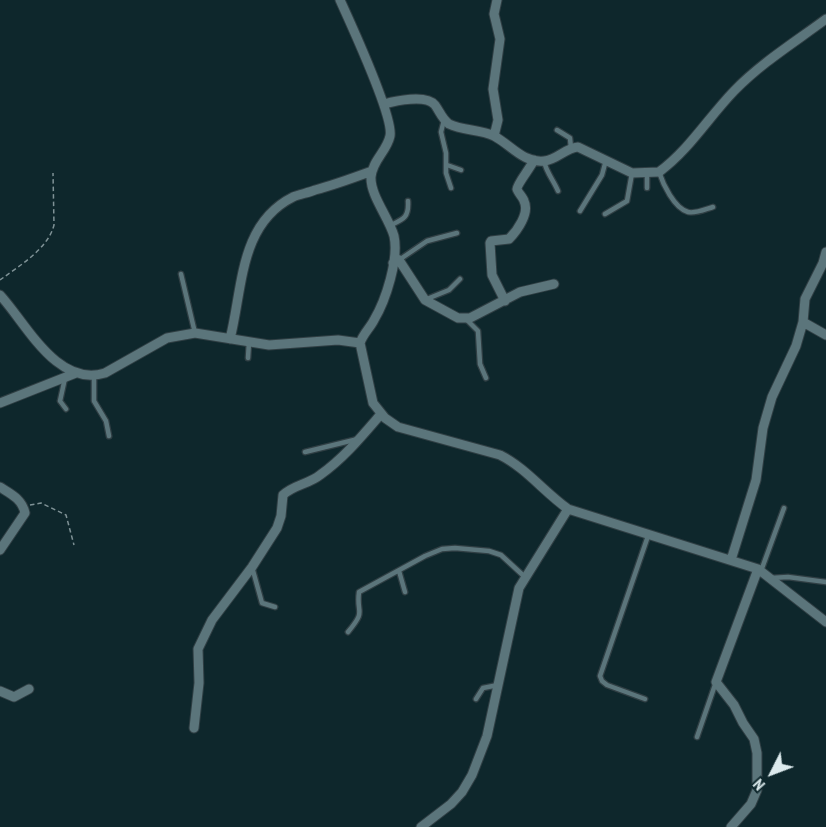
<!DOCTYPE html>
<style>
body{margin:0}
#map{position:relative;width:826px;height:827px;overflow:hidden;background:#0e272c;font-family:"PT Sans Narrow",sans-serif}
canvas{display:block}
.north{position:absolute;left:742px;top:743px;width:60px;height:60px;-webkit-text-stroke:4px #0e272c;paint-order:stroke;rotate:228deg;font-size:16px;font-weight:700;line-height:24px;text-align:center;color:#dceaed}
.north::after{content:'';display:block;margin:auto;width:21px;height:27px;background:#dceaed;clip-path:polygon(50% 0,100% 100%,50% 72%,0 100%)}
</style>
<div id="map">
<canvas width="826" height="827"></canvas>
<div class="north">N</div>
</div>
<script>
const g = document.querySelector('canvas').getContext('2d');
g.lineJoin = 'round';
function stroke(path, color, width, dash) {
  g.strokeStyle = color;
  g.lineWidth = width;
  g.lineCap = dash ? 'butt' : 'round';
  g.setLineDash(dash || []);
  g.stroke(path);
}
const lane = new Path2D(`
 M444 120 441 132 446 153V173L451 188
 M557 130 570 138 571 148
 M544 161C546 172 554 181 558 191
 M447 165 461 170
 M659 172C663 184 674 208 688 212 695 214 706 209 713 207
 M647 188V173
 M580 211 602 175 606 160
 M605 214 627 201 632 173
 M391 225C404 219 409 217 408 201
 M399 260 427 241 457 233
 M181 274 195 333
 M427 299 449 290 460 279
 M466 319 478 331 480 364 486 378
 M248 358 249 342
 M94 376V401L106 421 109 436
 M65 378 60 401 66 409
 M305 452 358 439
 M252 567 262 603 275 607
 M399 571 405 592
 M761 571 784 508
 M771 578 788 577 826 582
 M348 632C367 609 356 615 359 592L425 556 442 549 455 548 489 551 501 555 526 578
 M476 699 483 688 498 685
 M645 699 607 685 602 681 600 676 648 536
 M697 737 716 682`);
const street = new Path2D(`
 M340 0C350 22 394 117 390 136 387 151 372 161 371 177 370 195 389 218 394 236 399 259 386 300 374 320 370 328 363 334 360 343L373 403 385 418 398 427 500 455C526 468 544 492 568 509L758 569 826 622
 M384 104C395 101 426 94 435 105 440 112 442 119 449 124 463 131 480 129 494 136 511 145 523 163 544 161 557 160 565 148 578 147L632 173 659 172C689 150 708 118 734 91 761 63 795 42 826 19
 M494 136 498 120 493 89 500 39 494 14 497 0
 M393 263 399 260 425 300 458 318H470L520 292 554 284
 M0 295C26 323 57 388 105 373L167 338 195 333 269 345 338 340 360 343
 M505 301 492 275 490 243 491 241 509 239C517 231 530 213 524 201 523 197 518 193 517 189 517 184 531 167 534 160
 M803 322 826 335
 M230 339C243 288 239 224 293 197 300 194 308 193 315 190 334 185 353 178 372 171
 M0 403 76 373
 M0 487C11 494 22 499 25 513L0 550
 M731 560 756 480 763 428 772 397 796 346 803 322 805 299 823 263 826 252
 M0 691 14 697 29 689
 M194 728 199 683 198 649 212 620 252 567 277 528 281 516 283 495C293 485 309 484 320 475 344 458 362 436 381 414
 M421 827 451 804 462 792 472 775 487 736 519 588 568 509
 M731 827 751 804 757 790V753L754 739 743 723 734 705 716 682 758 569`);
stroke(lane, '#303f44', 7);
stroke(street, '#303f44', 11);
stroke(new Path2D(`
 M0 280C19 266 48 249 54 225L53 173
 M30 505 41 503 66 515 74 545`), '#7f9296', 1.5, [4.5, 3]);
stroke(lane, '#5b757b', 4.5);
stroke(street, '#5b757b', 9);
</script>
